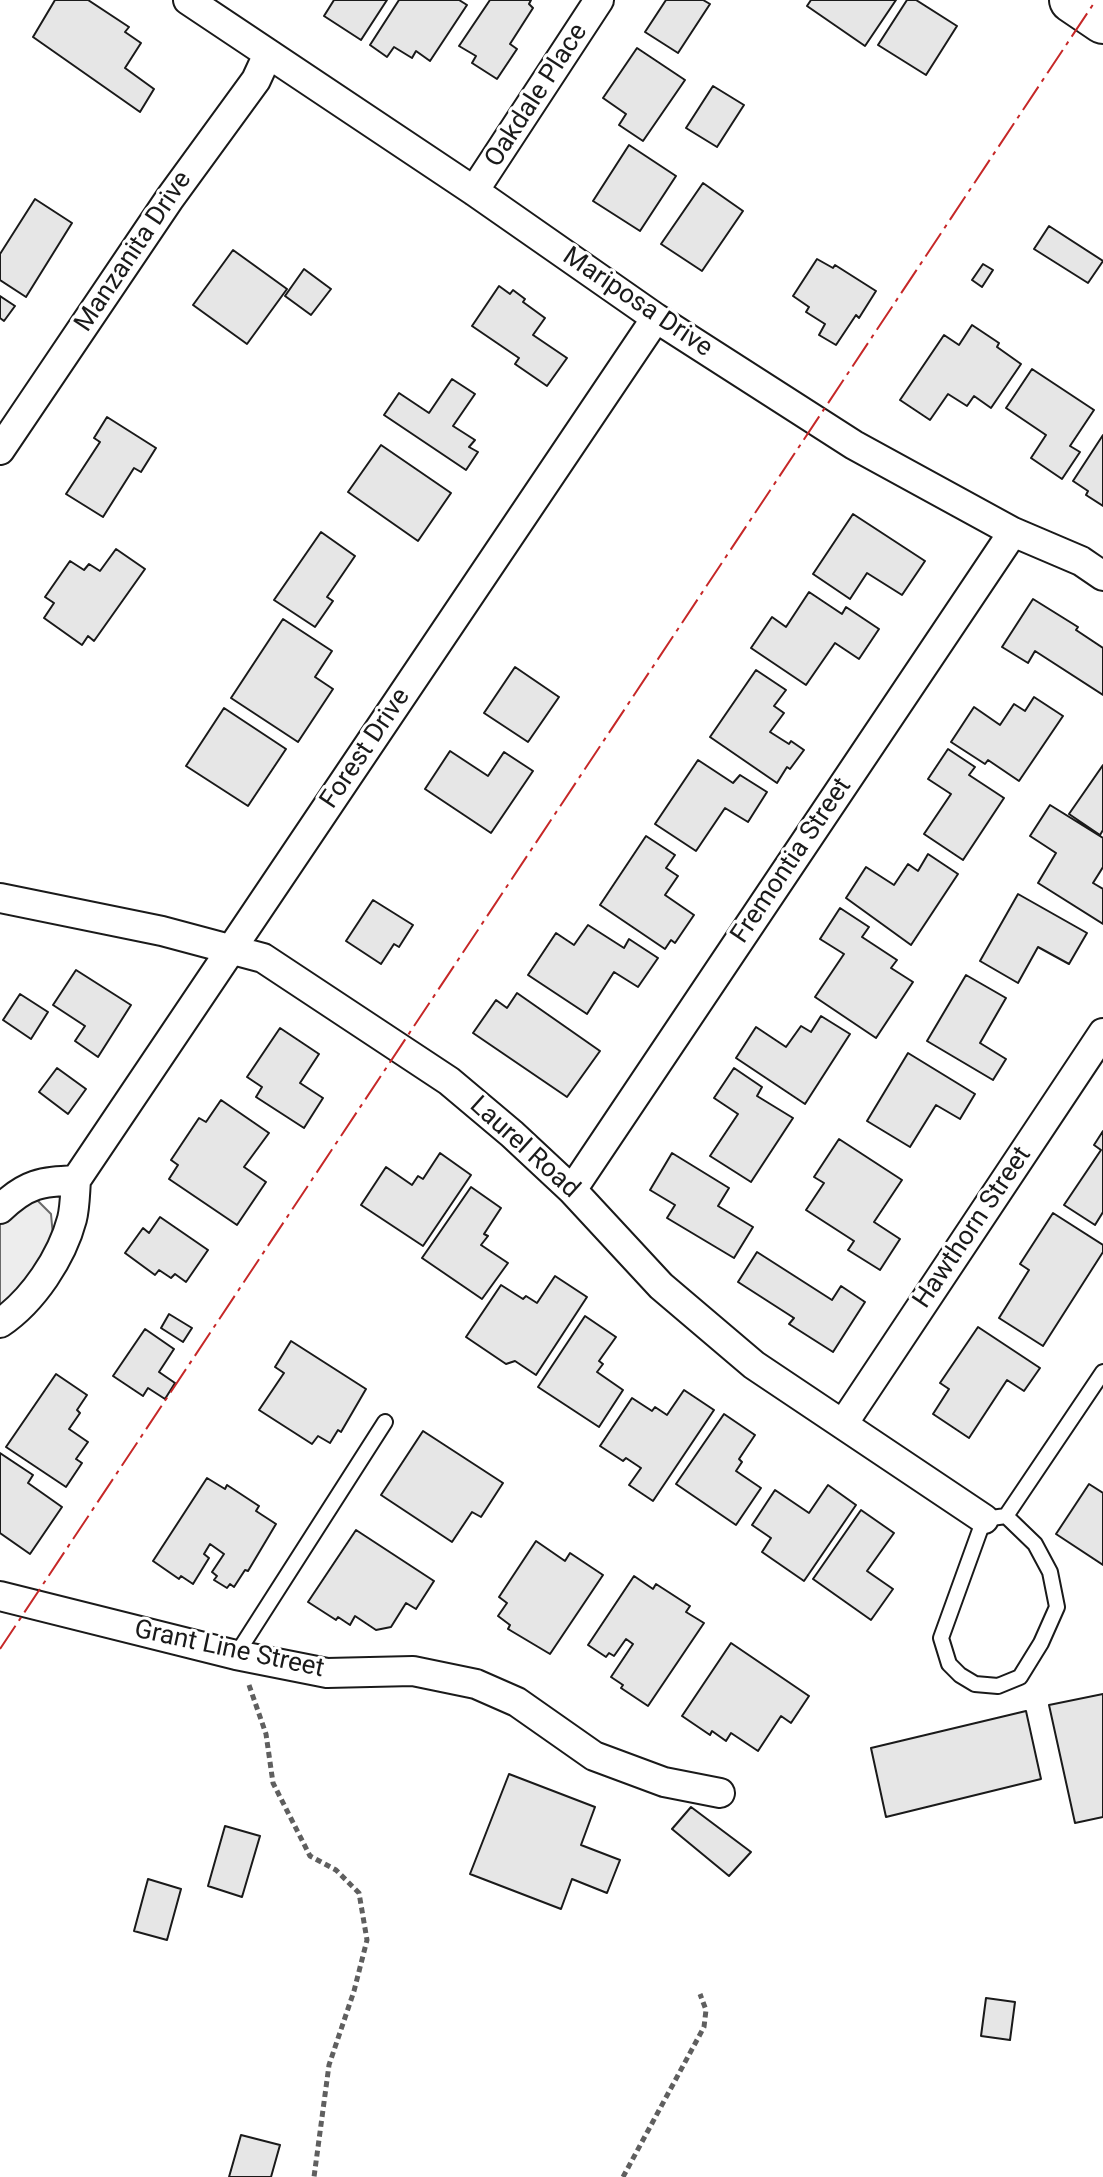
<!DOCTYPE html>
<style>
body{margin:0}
canvas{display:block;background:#fff}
</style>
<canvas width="1103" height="2177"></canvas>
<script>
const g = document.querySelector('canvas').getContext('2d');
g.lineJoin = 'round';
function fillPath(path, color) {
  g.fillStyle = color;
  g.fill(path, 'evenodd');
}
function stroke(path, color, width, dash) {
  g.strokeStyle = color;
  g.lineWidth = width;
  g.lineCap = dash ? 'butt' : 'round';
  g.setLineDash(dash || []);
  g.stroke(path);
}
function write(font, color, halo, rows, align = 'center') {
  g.font = font + ' Roboto,sans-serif';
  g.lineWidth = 6;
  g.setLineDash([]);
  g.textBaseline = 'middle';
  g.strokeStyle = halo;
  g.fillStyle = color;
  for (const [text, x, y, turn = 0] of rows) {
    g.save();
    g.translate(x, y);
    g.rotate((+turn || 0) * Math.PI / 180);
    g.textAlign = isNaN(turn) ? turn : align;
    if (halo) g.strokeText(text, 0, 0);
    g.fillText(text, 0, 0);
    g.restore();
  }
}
const built = new Path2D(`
 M34 1197 51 1214 53 1236 25 1283 0 1309V1224L21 1202Z`);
fillPath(built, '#ededed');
stroke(built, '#6a6a6a', 2);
const building = new Path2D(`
 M55 0H88L129 27 125 32 141 43 125 68 154 89 140 112 33 37Z
 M334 0H387L361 40 324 16Z
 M399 0H459L467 5 430 61 416 51 412 58 394 47 387 57 370 45Z
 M490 0H531L529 4 533 8 510 44 517 49 497 79 472 63 476 56 459 46Z
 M666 0H703L710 4 678 53 645 32Z
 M811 0H896L865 46 807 6Z
 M907 0H916L957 26 926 75 878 45Z
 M637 48 685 80 643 141 619 125 626 114 603 98Z
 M713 86 744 105 717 147 686 128Z
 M629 145 676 176 640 231 593 201Z
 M703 183 743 211 702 271 661 244Z
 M35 199 72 223 26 297 0 280V254Z
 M1049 226 1103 261 1088 283 1034 249Z
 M233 250 287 289 247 344 193 305Z
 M817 259 833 268 835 265 876 291 859 318 856 315 836 345 819 335 825 324 806 312 809 307 793 296Z
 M983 264 993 270 982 287 972 280Z
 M304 269 331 289 311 315 285 296Z
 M499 286 510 294 513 290 525 299 523 302 545 318 533 335 567 358 547 386 515 364 519 358 472 326Z
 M0 296 15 306 4 321 0 318Z
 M972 325 999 343 997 347 1021 364 991 408 974 396 967 406 948 394 930 420 900 400 944 335 959 345Z
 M1032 369 1094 410 1070 446 1080 452 1062 479 1031 458 1046 435 1006 408Z
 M452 379 475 394 453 426 475 440 469 447 478 452 466 470 384 415 399 393 429 413Z
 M107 417 156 448 141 472 134 468 103 517 66 494 100 442 94 438Z
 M1103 435V506L1086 495 1088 491 1073 481Z
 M381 445 451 493 418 541 348 492Z
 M853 514 925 561 902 595 867 573 850 599 813 574Z
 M321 532 355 556 327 597 333 601 315 627 274 600Z
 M116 549 145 569 94 641 88 636 82 645 44 618 54 603 45 597 70 561 84 570 89 564 100 571Z
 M809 592 842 614 846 607 879 629 859 659 835 643 806 685 751 648 772 617 786 627Z
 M1033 599 1078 627 1076 630 1103 648V695L1035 651 1028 663 1002 647Z
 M283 619 332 651 315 677 333 689 298 742 231 698Z
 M515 667 559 697 528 742 484 713Z
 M756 670 786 690 774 706 784 713 770 732 789 744 791 741 804 750 790 769 787 767 777 783 710 737Z
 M1034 697 1063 716 1019 781 988 760 985 764 951 742 974 707 1000 725 1014 704 1025 711Z
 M224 708 286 749 248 806 186 766Z
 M948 749 975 767 969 775 1004 798 963 860 924 834 951 794 928 779Z
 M450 751 488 776 504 752 533 771 491 833 425 789Z
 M698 760 733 783 740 775 767 792 748 822 725 808 696 851 655 824Z
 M1103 765V830L1100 835 1069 814Z
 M1050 805 1103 838V867L1093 883 1103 889V924L1038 883 1056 853 1030 836Z
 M646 836 675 855 666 868 678 876 665 895 694 915 675 943 671 940 665 949 600 905Z
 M928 854 958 874 911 945 846 898 866 867 894 885 908 864 918 871Z
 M1018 894 1087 933 1069 964 1038 947 1018 983 980 961Z
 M373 900 413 925 399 947 394 944 381 964 346 941Z
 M840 908 869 927 862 937 897 960 891 968 913 982 876 1038 815 997 844 954 820 939Z
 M588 925 624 948 629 939 658 958 638 987 614 972 587 1014 528 975 556 933 574 945Z
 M76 970 131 1005 98 1057 75 1041 85 1026 53 1005Z
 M966 975 1006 998 980 1043 1006 1059 993 1080 927 1041Z
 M517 993 600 1051 567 1097 473 1033 496 1000 507 1008Z
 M20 994 48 1012 31 1039 3 1020Z
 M821 1016 850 1034 805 1104 736 1058 756 1027 786 1047 801 1026 811 1032Z
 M280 1028 319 1054 300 1083 323 1098 304 1128 256 1097 262 1087 247 1077Z
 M908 1053 975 1094 960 1119 936 1105 910 1147 867 1121Z
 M57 1068 86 1089 68 1114 39 1092Z
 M734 1068 762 1087 757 1096 793 1118 751 1182 710 1156 738 1114 714 1098Z
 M221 1100 269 1133 244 1167 266 1182 237 1225 169 1179 178 1165 171 1160 199 1118 206 1122Z
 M1103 1131V1212L1095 1225 1064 1205 1101 1150 1094 1145Z
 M839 1139 902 1180 874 1222 900 1239 880 1270 848 1250 854 1241 806 1210 824 1183 814 1177Z
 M440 1153 471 1175 423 1246 361 1205 386 1167 412 1185 418 1176 423 1179Z
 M672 1153 729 1188 718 1206 753 1227 734 1258 667 1218 675 1205 650 1190Z
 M471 1187 501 1208 484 1234 488 1236 481 1245 508 1263 482 1299 422 1258Z
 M1053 1213 1103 1245V1252L1043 1346 999 1318 1029 1270 1020 1264Z
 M160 1217 208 1250 186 1282 175 1274 171 1278 159 1270 155 1275 125 1253 143 1228 149 1233Z
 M757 1252 832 1300 841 1286 865 1302 833 1352 789 1324 794 1318 738 1282Z
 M555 1276 587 1297 536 1375 515 1361 506 1364 466 1337 501 1285 523 1299 526 1296 537 1303Z
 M169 1314 192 1328 183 1342 161 1328Z
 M585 1316 616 1337 599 1361 603 1364 597 1372 623 1390 599 1427 538 1387Z
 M978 1327 1040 1368 1024 1391 1007 1380 969 1438 933 1414 949 1389 940 1383Z
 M145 1329 174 1349 159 1372 175 1383 165 1399 148 1388 143 1396 113 1376Z
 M291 1341 366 1389 341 1432 338 1430 330 1443 318 1436 312 1444 259 1410 284 1373 275 1367Z
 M56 1374 87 1395 77 1410 80 1413 69 1429 88 1442 76 1459 82 1463 66 1487 6 1447Z
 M684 1390 714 1410 653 1501 629 1485 641 1468 626 1458 623 1461 600 1446 632 1398 652 1411 655 1407 667 1415Z
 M724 1414 755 1435 739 1459 742 1462 736 1471 761 1488 736 1525 676 1484Z
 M423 1431 503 1483 481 1517 472 1512 452 1542 381 1495Z
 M0 1453 33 1475 28 1483 62 1507 30 1554 0 1533Z
 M207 1478 225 1489 227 1485 259 1506 256 1511 276 1524 248 1571 245 1570 234 1587 230 1584 227 1588 214 1580 217 1576 212 1572 224 1554 210 1544 204 1554 209 1558 193 1584 181 1576 179 1579 153 1561Z
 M1089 1484 1103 1493V1565L1056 1534Z
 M828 1485 856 1505 804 1581 762 1552 771 1538 752 1525 775 1490 809 1513Z
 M861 1510 894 1533 867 1571 893 1589 871 1620 813 1579Z
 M356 1530 434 1581 416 1609 406 1603 391 1627 376 1630 355 1616 350 1625 338 1617 336 1620 308 1602Z
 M536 1541 565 1561 570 1553 603 1575 550 1654 508 1629 510 1625 498 1616 507 1603 499 1597Z
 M634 1576 653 1589 656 1584 690 1606 686 1612 704 1623 648 1706 621 1688 623 1685 611 1677 633 1644 626 1639 614 1656 609 1653 606 1657 588 1645Z
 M731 1643 809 1696 791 1723 781 1716 758 1751 731 1733 726 1741 712 1731 710 1735 682 1716Z
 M1103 1694V1817L1075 1823 1049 1705Z
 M1026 1711 1041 1779 886 1817 871 1748Z
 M509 1774 595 1807 581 1845 620 1860 607 1893 572 1879 561 1909 470 1874Z
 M691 1807 751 1852 729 1876 672 1829Z
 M225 1826 260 1836 242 1897 208 1886Z
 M148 1879 181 1889 167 1940 134 1931Z
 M986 1998 1015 2002 1010 2040 981 2036Z
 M241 2135 280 2145 271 2177H229Z`);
fillPath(building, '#e6e6e6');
stroke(building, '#1a1a1a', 2);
const lane = new Path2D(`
 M1006 1516 1035 1544 1050 1572 1057 1607 1041 1643 1020 1677 998 1686 975 1684 960 1675 949 1664 941 1638 984 1519Z
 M1006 1516 1103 1372
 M236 1655 385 1422`);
const street = new Path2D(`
 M188 0 474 191 656 318 854 445 1013 532 1081 561 1103 576
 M474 191 599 0
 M0 450 170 198 256 80 268 54
 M0 898 162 931 263 958 449 1081 512 1134 572 1190 661 1286 754 1365 984 1519
 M572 1190 1013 532
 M0 1209C27 1183 41 1182 76 1180
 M0 1323C33 1301 62 1257 72 1219 75 1207 75 1193 76 1180L656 318
 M843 1424 1103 1033
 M0 1596 236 1655 327 1673 413 1671 476 1684 517 1702 594 1756 664 1782 720 1793`);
const primary = new Path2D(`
 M1072 0 1103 21`);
stroke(lane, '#1a1a1a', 18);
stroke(street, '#1a1a1a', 32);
stroke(primary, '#1a1a1a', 48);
stroke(new Path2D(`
 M249 1685 266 1734 273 1783 310 1856 336 1870 359 1893 367 1940 354 1991 329 2065 314 2177
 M623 2177 704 2027 706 2010 700 1994`), '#5f5f5f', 5, [6, 4]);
stroke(lane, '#fff', 14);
stroke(street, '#fff', 28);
stroke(primary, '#fff', 44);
stroke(new Path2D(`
 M0 1649 1096 0`), '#c62828', 2, [28, 6, 4, 6]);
write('26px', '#1a1a1a', '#fff', [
 ["Oakdale Place",537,96,-57],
 ["Manzanita Drive",134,252,-56],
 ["Mariposa Drive",637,303,34],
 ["Forest Drive",366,749,-56],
 ["Fremontia Street",792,861,-56],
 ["Laurel Road",524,1148,42],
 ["Hawthorn Street",973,1228,-56],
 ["Grant Line Street",229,1650,12]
]);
</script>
